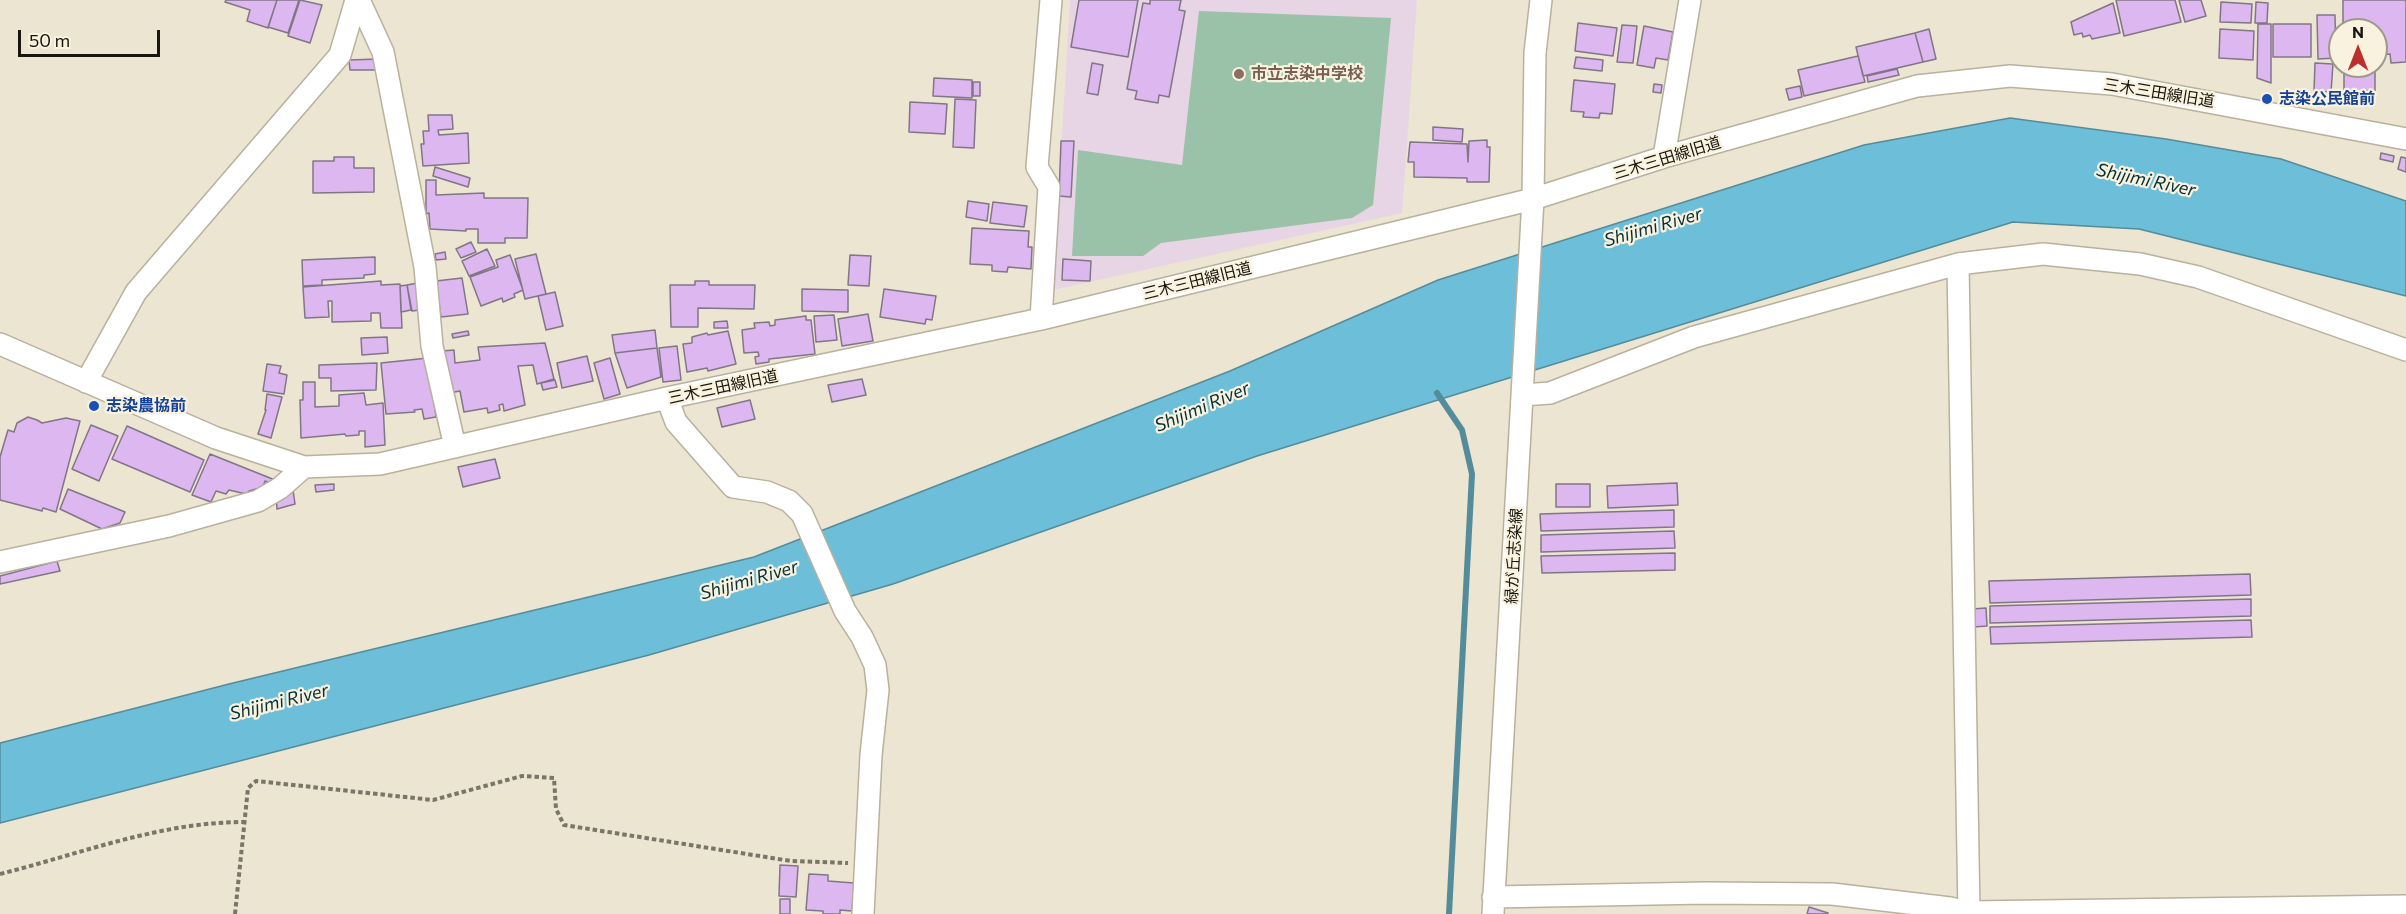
<!DOCTYPE html>
<meta charset="utf-8">
<style>
body{margin:0}
#map{position:relative;width:2406px;height:914px;overflow:hidden;background:#ebe5d1;font-family:Commissioner,sans-serif}
canvas{display:block}
.north{position:absolute;left:2328px;top:18px;width:60px;height:60px;box-sizing:border-box;background:#f8f2de;border:2px solid #9e9a8b;border-radius:50%;rotate:0deg;font-size:16px;font-weight:700;line-height:24px;text-align:center;color:#18160f}
.north::after{content:'';display:block;margin:auto;width:21px;height:27px;background:#bd2e2c;clip-path:polygon(50% 0,100% 100%,50% 72%,0 100%)}
.scale{position:absolute;left:18px;top:30px;width:142px;height:27px;box-sizing:border-box;border:3px solid #18160f;border-top:0;padding-left:8px;font-size:18px;line-height:21px;white-space:nowrap;color:#18160f;-webkit-text-stroke:4px #f8f2de;paint-order:stroke}
</style>
<div id="map">
<canvas width="2406" height="914"></canvas>
<div class="north">N</div>
<div class="scale">50 m</div>
</div>
<script>
const g = document.querySelector('canvas').getContext('2d');
g.lineJoin = 'round';
function fillPath(path, color) {
  g.fillStyle = color;
  g.fill(path, 'evenodd');
}
function stroke(path, color, width, dash) {
  g.strokeStyle = color;
  g.lineWidth = width;
  g.lineCap = dash ? 'butt' : 'round';
  g.setLineDash(dash || []);
  g.stroke(path);
}
function write(font, color, halo, rows, align = 'center') {
  g.font = font + ' Commissioner,"Noto Sans JP",sans-serif';
  g.lineWidth = 4.5;
  g.setLineDash([]);
  g.textBaseline = 'middle';
  g.strokeStyle = halo;
  g.fillStyle = color;
  for (const [text, x, y, turn = 0] of rows) {
    g.save();
    g.translate(x, y);
    g.rotate((+turn || 0) * Math.PI / 180);
    g.textAlign = isNaN(turn) ? turn : align;
    if (halo) g.strokeText(text, 0, 0);
    g.fillText(text, 0, 0);
    g.restore();
  }
}
fillPath(new Path2D(`
 M1070 0H1417L1402 213 1053 290Z`), '#e7d4e5');
fillPath(new Path2D(`
 M1199 11 1391 18 1373 205 1352 218 1161 243 1143 256H1072L1078 150 1182 165Z`), '#9ac2a8');
const water = new Path2D(`
 M2010 118 2166 139 2281 159 2406 201V296L2139 229 2013 222 1257 456 893 584 649 655 0 823V743L229 684 754 557 1230 371 1438 280 1864 145Z`);
fillPath(water, '#6dbed9');
stroke(water, '#548c9c', 1.5);
stroke(new Path2D(`
 M1437 393 1462 430 1472 474 1449 914`), '#548c9c', 6);
const building = new Path2D(`
 M226 0H277L268 28 247 21 250 10 225 2Z
 M277 0H299L288 33 268 27Z
 M300 0 322 5 310 43 288 36Z
 M1079 0H1138L1128 57 1071 47Z
 M1150 0H1181L1179 10 1185 11 1169 97 1159 95 1158 103 1135 99 1137 91 1127 89 1143 3 1150 4Z
 M2116 0H2175L2181 22 2124 36Z
 M2179 0H2201L2206 16 2185 22Z
 M2343 0H2406V62L2391 63 2390 54 2376 55V30H2343Z
 M2221 2 2252 4 2251 23 2220 22Z
 M2256 2 2268 3 2267 23H2255Z
 M2113 3 2120 33 2092 39 2090 35 2083 37 2082 33 2074 35 2071 22Z
 M2317 15H2335L2336 58 2318 59Z
 M1578 23 1617 28 1613 56 1575 51Z
 M2258 24H2271V83L2257 78Z
 M2273 24H2311V57H2273Z
 M1622 25 1637 26 1633 63 1617 62Z
 M1644 26 1673 32 1668 60 1656 58 1654 68 1637 65Z
 M1929 29 1936 59 1923 62 1915 33Z
 M2220 29 2254 31 2253 60 2219 58Z
 M1915 33 1923 62 1863 76 1856 47Z
 M1858 56 1865 82 1804 96 1798 70Z
 M1576 57 1603 60 1602 71 1574 68Z
 M379 59 380 70H350L349 60Z
 M1092 63 1103 65 1098 95 1087 93Z
 M2315 63 2333 64 2331 92 2314 91Z
 M2344 66H2375V91H2344Z
 M1897 69 1899 75 1868 82 1867 76Z
 M934 78 972 80V98L933 96Z
 M1574 80 1615 84 1612 114 1600 113 1599 118 1583 117 1584 112 1571 111Z
 M973 82H980V96H973Z
 M1654 84 1662 85 1661 93 1653 92Z
 M1800 86 1802 97 1789 100 1786 89Z
 M955 99 976 100 974 148 953 147Z
 M910 102 947 104 945 134 909 132Z
 M428 115H452L453 129 438 130 439 135 468 133 469 163 423 166 421 144H424L423 131H429Z
 M1433 127 1463 129 1462 142 1433 140Z
 M1487 140V147H1490L1489 182H1467V178L1414 177V162H1408L1410 142 1467 144 1468 162 1469 141Z
 M1061 141H1074L1071 197 1059 196Z
 M2381 153 2394 156 2393 162 2380 159Z
 M334 157H354V168H374V192L313 193V161H334Z
 M2401 157 2406 158V172L2398 169Z
 M435 167 470 178 468 187 433 176Z
 M426 180H436V195L484 193V198H528L527 238H505V243H478V229H466V231L430 229 429 213 426 214Z
 M968 201 989 204 987 221 966 217Z
 M993 202 1027 206 1024 227 990 223Z
 M972 228 1029 231 1028 247H1032L1031 269 1008 267 1007 272 992 271V265L970 264Z
 M471 242 476 252 461 258 456 249Z
 M487 249 495 266 469 276 462 261Z
 M445 252 446 259 436 260 435 254Z
 M536 254 546 294 525 299 515 259Z
 M510 255 523 290 514 294 515 297 503 302 502 298 481 306 470 277 498 267 496 260Z
 M850 255 871 256 869 286 848 285Z
 M375 257V274L364 275V278L322 280V285L303 286 302 260Z
 M1063 259 1091 261 1090 281 1062 280Z
 M462 278 468 314 441 317 436 281Z
 M381 281V285L400 284 402 328H381L380 313H371V321L332 322V301H328L329 317 305 318 303 287Z
 M695 281H709V285H755L754 309 698 308V327H671L670 285H695Z
 M423 282 427 309 412 311 407 285Z
 M407 285 411 310 401 312 400 286Z
 M802 289 848 290V312L802 311Z
 M884 289 936 296 932 320 926 319 925 324 880 317Z
 M555 292 563 326 546 330 538 296Z
 M868 314 873 341 842 346 838 319Z
 M834 315 837 340 816 342 814 316Z
 M806 316V320H811L815 354 769 359V362L756 364 755 357 759 356 758 352 744 353 742 330 755 328 754 323 769 322 770 326 775 325V320Z
 M727 321 728 328H714V322Z
 M655 330 657 348 615 353 612 335Z
 M468 331 469 335 453 338 452 334Z
 M728 331 736 364 708 371 707 368 687 372 683 344 692 343V337L707 333 708 335Z
 M387 337 388 353 362 355 361 338Z
 M545 343 554 379 537 384 533 365 518 366 525 405 504 411 503 404 499 405 500 410 488 413 487 408 464 412 460 391 449 393 442 351 454 350 455 363 480 360 478 347Z
 M677 346 681 380 663 382 659 348Z
 M657 348 661 377 627 388 615 353Z
 M587 356 593 381 562 388 557 363Z
 M428 358 436 417 424 419 422 409 414 410 415 412 386 414 381 363Z
 M610 358 620 394 604 399 594 363Z
 M377 363 376 390 331 391V378H319V365Z
 M267 364 281 366 279 373 287 375 284 394 263 391Z
 M862 379 866 395 832 402 828 385Z
 M555 380 557 387 543 390 541 383Z
 M303 382H315V407L339 406V395L364 393 366 405 383 403 385 445 365 447V431H359V435L346 436 345 434 301 438 300 400H303Z
 M267 394 282 397 271 438 258 434 266 410H265Z
 M750 400 755 419 722 427 717 408Z
 M28 417 37 420 42 423 66 418 80 421 56 512 43 508 42 511 0 500V457L8 430 14 432 17 423Z
 M91 425 118 436 99 481 72 469Z
 M127 426 204 460 190 492 112 459Z
 M210 454 275 480 273 484 265 481 263 487 249 491 246 494 229 490 226 494 216 491 211 502 192 495Z
 M495 459 500 478 463 487 458 467Z
 M1677 483 1678 505 1608 508 1607 486Z
 M334 484V490L316 492 315 485Z
 M1556 484H1590V507H1556Z
 M68 489 125 512 120 523 102 529 60 509Z
 M293 490 295 504 277 509 276 495Z
 M1674 510V527L1541 531 1540 514Z
 M1674 531 1675 548 1541 552V535Z
 M1675 553V570L1542 573 1541 556Z
 M57 561 60 571 0 584V576Z
 M2250 574 2251 595 1990 603 1989 581Z
 M2251 599V616L1990 623V606Z
 M1986 608 1987 626 1973 627 1972 609Z
 M2251 620 2252 637 1991 644 1990 627Z
 M780 865 798 866 796 897 779 896Z
 M809 874 828 875V881L854 883 852 911 840 910V914H823V911L806 910Z
 M780 899H790V914H780Z
 M1809 907 1828 913V914H1807Z`);
fillPath(building, '#ddb7f0');
stroke(building, '#817686', 1.5);
const minor = new Path2D(`
 M359 0 383 52 425 267 432 346 455 447
 M1664 157 1690 0
 M1958 264 1969 914
 M1041 319 1049 187 1037 167 1051 0
 M0 344 216 438 304 467 380 464 667 398 1041 319 1533 199 1664 157 1917 86 2010 76 2112 84 2406 139
 M86 382 136 292 340 55 356 0
 M1523 395 1550 393 1694 337 1958 264 2043 254 2140 264 2198 277 2406 350
 M667 398 676 422 733 487 767 492 789 501 802 514 845 611 862 637 875 665 878 690 871 755 863 914
 M0 562 169 526 258 501 280 488 304 467
 M1493 897 1705 893 1832 894 1950 908 1969 912 2406 906
 M1493 914 1533 199 1535 53 1541 0`);
stroke(minor, '#b7b19e', 24);
stroke(new Path2D(`
 M0 874C80 854 160 822 244 822
 M235 914 248 788 256 781 433 800 522 776 554 778 556 809 564 825 791 861 848 863`), '#797568', 4, [4.5, 3]);
stroke(minor, '#fff', 21);
for (const [x, y, r, color] of [
 [1239,74,6,"#8d6e63"],
 [2267,99,6,"#1a4fb4"],
 [94,406,6,"#1a4fb4"]
]) {
  const dot = new Path2D();
  dot.arc(x, y, r, 0, 2 * Math.PI);
  g.fillStyle = color;
  g.fill(dot);
  stroke(dot, '#f8f2de', 2);
}
write('bold 16px', '#785e54', '#f8f2de', [
 ["市立志染中学校",1251,74]
], 'left');
write('16px', '#18160f', '#f8f2de', [
 ["三木三田線旧道",2159,93,9],
 ["三木三田線旧道",1667,158,-17],
 ["三木三田線旧道",1197,281,-14],
 ["三木三田線旧道",723,387,-12],
 ["緑が丘志染線",1514,556,-87]
]);
write('bold 16px', '#164399', '#f8f2de', [
 ["志染公民館前",2279,99],
 ["志染農協前",106,406]
], 'left');
write('italic 18px', '#062f3a', '#f8f2de', [
 ["Shijimi River",2146,180,12],
 ["Shijimi River",1653,227,-16],
 ["Shijimi River",1202,407,-23],
 ["Shijimi River",749,580,-16],
 ["Shijimi River",279,702,-14]
]);
</script>
